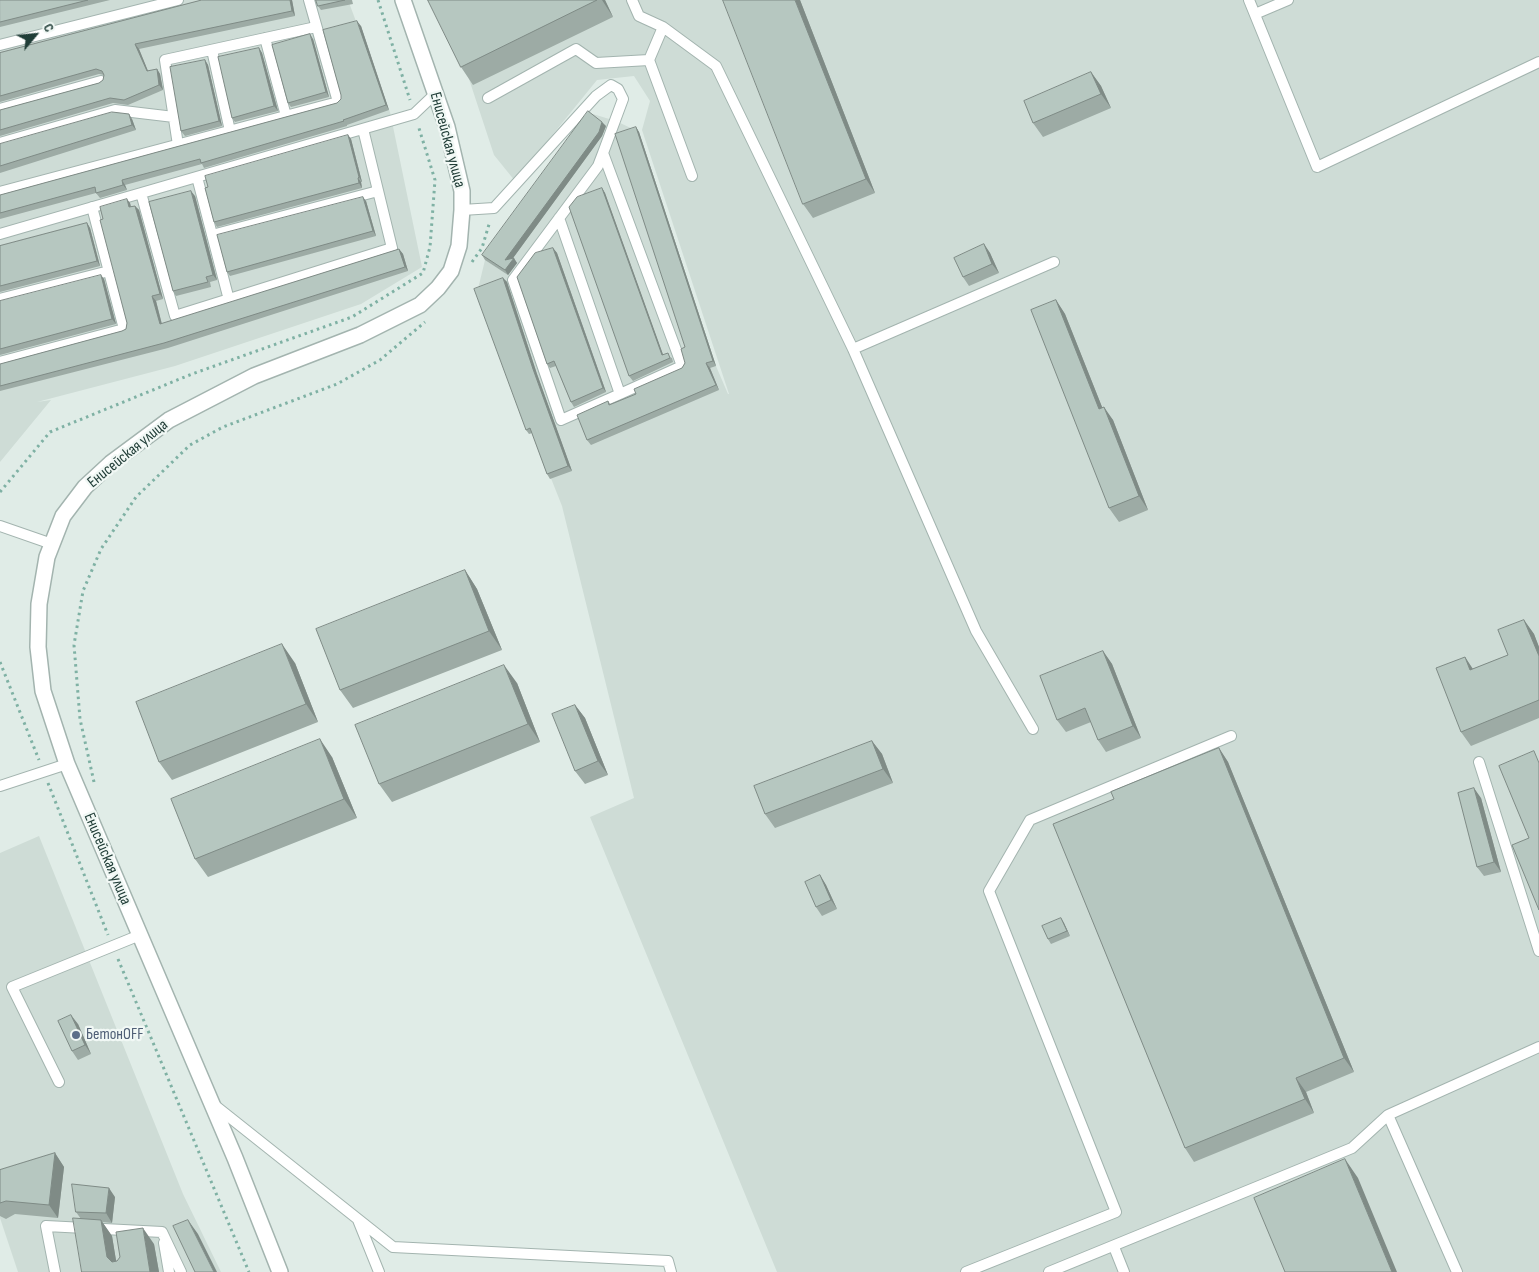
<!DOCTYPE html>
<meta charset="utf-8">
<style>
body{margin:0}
#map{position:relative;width:1539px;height:1272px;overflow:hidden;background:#e0ece7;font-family:"Sofia Sans Condensed",sans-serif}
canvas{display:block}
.north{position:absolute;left:10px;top:10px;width:50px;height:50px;-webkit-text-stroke:4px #f1f8f5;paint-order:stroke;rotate:62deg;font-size:14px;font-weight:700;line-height:20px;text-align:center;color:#203d37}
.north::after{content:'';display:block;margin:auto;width:18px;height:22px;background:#203d37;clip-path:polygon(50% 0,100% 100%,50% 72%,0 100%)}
</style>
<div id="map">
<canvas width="1539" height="1272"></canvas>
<div class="north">С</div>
</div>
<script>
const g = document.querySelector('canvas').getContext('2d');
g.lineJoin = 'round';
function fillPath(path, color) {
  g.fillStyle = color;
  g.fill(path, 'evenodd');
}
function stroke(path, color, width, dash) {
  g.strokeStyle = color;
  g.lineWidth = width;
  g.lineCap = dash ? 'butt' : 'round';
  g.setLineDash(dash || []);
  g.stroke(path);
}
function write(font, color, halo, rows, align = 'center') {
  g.font = font + ' "Sofia Sans Condensed",sans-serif';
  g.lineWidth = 4.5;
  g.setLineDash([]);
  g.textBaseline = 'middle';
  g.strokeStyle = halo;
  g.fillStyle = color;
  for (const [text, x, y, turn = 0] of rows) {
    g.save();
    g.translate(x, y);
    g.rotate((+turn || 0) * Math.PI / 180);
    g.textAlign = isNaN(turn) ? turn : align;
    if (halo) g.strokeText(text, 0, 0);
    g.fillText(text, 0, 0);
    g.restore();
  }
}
fillPath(new Path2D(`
 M0 0H348L390 112 422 267 361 304 175 366 37 402 51 400 0 462Z
 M443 0H1539V1272H777L590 817 634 798 562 506 533 433 529 434 477 293 485 260 586 112 616 121 639 132 716 366 728 394H729L642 130 650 101 634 76 597 80 515 181 494 155Z
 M39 836 183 1194 221 1272H18L0 1218V853Z`), '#cedcd6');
const service = new Path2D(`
 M632 0 639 16 663 27 716 66 853 349 976 631 1033 729
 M1249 0 1317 167 1539 62
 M1255 14 1288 0
 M265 38 286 116
 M0 45 178 0
 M212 50 230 131
 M649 60 663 27
 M488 98 576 49 596 63 649 60 692 176
 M0 109 101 81
 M0 143 115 110 174 117
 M178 145 165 60 316 27
 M603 153 598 166 513 280 561 420 620 394
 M197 177 229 300
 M0 192 338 102 309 0
 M141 193 175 316 392 248 363 129
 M462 210 494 208 596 96 611 85 618 89 623 99 603 153 682 366 620 394 559 218
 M0 234 414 114 435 94
 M212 235 378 191
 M0 299 109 271
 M853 349 1054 262
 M0 362 124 329 92 207
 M0 526 52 544
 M1479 762 1539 951
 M0 786 67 764
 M59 1082 12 987 140 935
 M213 1104 393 1247 668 1261 671 1272
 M1388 1115 1457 1272
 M358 1220 379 1272
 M164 1243 169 1272
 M1114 1247 1124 1272
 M55 1272 46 1226 162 1232 181 1272
 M966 1272 1116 1212 989 891 1030 820 1231 736
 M1049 1272 1352 1148 1388 1115 1539 1047`);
const tertiary = new Path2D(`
 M280 1272 235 1158 67 764 43 691 38 647 39 604 47 557 63 516 85 487 111 463 169 420 254 376 360 335 420 305 438 288 451 271 459 246 462 210V191L447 127 403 0`);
stroke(service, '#a3b4af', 12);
stroke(tertiary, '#a3b4af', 18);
stroke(new Path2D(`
 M378 0 410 100
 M472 262 482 248 490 221
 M0 492 50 432 192 374 352 317 423 273 430 247 435 180 418 125
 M0 662 39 760
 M94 782 80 719 74 645 83 591 101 549 136 497 190 445 223 427 337 384 380 360 425 322
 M48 783 108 935
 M118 959 249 1272`), '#7fb1a4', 3, [2.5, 4]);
stroke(service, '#fff', 10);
stroke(tertiary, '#fff', 15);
fillPath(new Path2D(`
 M0 0H110L0 27Z
 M202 0H292L295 16 139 49 148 71 157 69 160 74 163 90 128 105 113 103 0 136V110L99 83 103 80 104 75 99 74 0 102V53Z
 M316 0H352L353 4 321 10 318 6Z
 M428 0H605L613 17 473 85 461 67Z
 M800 0 875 193 813 218 803 204Z
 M361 26 389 110 347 125V126L204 168 202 164 125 185 127 190 100 198 96 193 0 219V195L337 103 341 99Z
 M313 39 329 97 291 107 288 103Z
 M259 48 262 53 278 111 235 122 232 118Z
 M205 60 208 65 222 126 185 136 181 131Z
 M1091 72 1101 86 1111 108 1043 137 1033 123Z
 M132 119 136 130 0 173V144Z
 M606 126 602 136 513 258 517 263 508 275 485 260 482 255Z
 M636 127 639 132 716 366 710 368 719 390 591 445 587 440 608 401 611 405 636 394 682 368 685 363V347Z
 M348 135 351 139 362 182H361L362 188 217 227 214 222Z
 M602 188 605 193 663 355 672 358 673 362 633 381 629 376Z
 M195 196 217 280 210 282 211 287 176 296 173 291Z
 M366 201 376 236 230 276 227 272Z
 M130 203 131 207 135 206 139 210 163 299 156 301 162 324 399 249 403 254 408 271 168 348 0 391V364L122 331 126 329 127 323 103 219Z
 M87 223 90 228 100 266 0 292V246Z
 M984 244 990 253 999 273 969 286 963 277Z
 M553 248 557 253 606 392 574 407 571 402 556 366 550 368 547 364Z
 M503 278 507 282 537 374 572 471 550 479 547 474 532 433 529 434 526 430Z
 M104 279 116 324 0 355V301Z
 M1056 300 1065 314 1102 407 1113 420 1148 510 1119 522 1109 508Z
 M465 570 477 589 502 650 353 708 340 690Z
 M1524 620 1534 634 1539 647V718L1471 746 1461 732 1465 657 1473 669 1508 655Z
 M1103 651 1112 664 1141 738 1106 752 1098 740 1091 722 1066 732 1057 720Z
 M295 663 318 722 172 780 159 762Z
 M517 683 540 742 392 802 379 784Z
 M575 705 585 718 608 775 585 784 575 771Z
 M872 741 882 754 893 783 775 828 765 814Z
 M1219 748 1228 762 1354 1072 1306 1092 1314 1113 1194 1162 1185 1148 1114 799Z
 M332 757 357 818 208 877 195 859Z
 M1481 798 1501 872 1484 876 1477 867Z
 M820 875 826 885 837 909 822 916 816 907Z
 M1061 918 1064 923 1070 936 1051 944 1048 939Z
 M78 1024 91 1054 78 1060 72 1051Z
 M55 1153 64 1167 58 1218 15 1214 6 1219 0 1216V1170Z
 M115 1197 112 1223 102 1222 112 1236 116 1261 154 1244 159 1272H82L81 1219 76 1212Z`), '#9daba5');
fillPath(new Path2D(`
 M290 0H292L295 16 292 11Z
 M602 0H605L613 17Z
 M795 0H800L875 193 866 179Z
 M357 21 361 26 389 110 386 105Z
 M310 34 313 39 329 97 326 92Z
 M135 44 139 49 150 76 147 71Z
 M259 48 262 53 278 111 274 106Z
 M205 60 208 65 222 126 219 121Z
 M157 69 160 74 163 90 159 85Z
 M1091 72 1101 86 1111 108 1101 94Z
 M129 114 132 119 136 130 132 125Z
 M602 122 606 126 602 136 508 265 505 260Z
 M636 127 639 132 716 366 713 361Z
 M348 135 351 139 362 182 359 177Z
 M358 178 361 182 362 188 359 183Z
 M122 180 125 185 127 190 123 185Z
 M602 188 605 193 665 360 662 355Z
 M191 191 195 196 217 280 213 275Z
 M363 197 366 201 376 236 373 231Z
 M127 199 130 203 132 212 129 207Z
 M135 206 139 210 163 299 160 294Z
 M87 223 90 228 100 266 97 261Z
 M984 244 990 253 999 273 992 264Z
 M553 248 557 253 606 392 603 388Z
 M399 249 403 254 408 271 405 267Z
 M514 258 517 263 508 275 505 270Z
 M101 275 104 279 116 324 112 319Z
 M503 278 507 282 537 374 572 471 568 466 533 369Z
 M152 296 156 301 163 329 160 324Z
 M1056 300 1065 314 1108 422 1099 409Z
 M706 363 710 368 719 390 716 385Z
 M1104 407 1113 420 1148 510 1139 496Z
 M465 570 477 589 502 650 489 631Z
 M1524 620 1534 634 1539 647V656Z
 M282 644 295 663 318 722 306 704Z
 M1103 651 1112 664 1141 738 1133 726Z
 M1465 657 1474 671 1470 670Z
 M504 665 517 683 540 742 528 724Z
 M575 705 585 718 608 775 598 761Z
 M320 739 332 757 357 818 344 799Z
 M872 741 882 754 893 783 883 769Z
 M1219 748 1228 762 1354 1072 1344 1058Z
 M1474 788 1481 798 1501 872 1494 862Z
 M820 875 826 885 837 909 831 900Z
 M1061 918 1064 923 1070 936 1067 931Z
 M71 1015 78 1024 91 1054 85 1045Z
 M1296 1078 1306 1092 1314 1113 1305 1099Z
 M55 1153 64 1167 58 1218 49 1205Z
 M1345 1159 1358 1178 1397 1272H1392Z
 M109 1188 115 1197 112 1223 106 1213Z
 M101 1220 112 1236 118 1272 107 1257Z
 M188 1220 198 1234 217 1272H214Z
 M143 1228 154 1244 159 1272H150Z`), '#7f8b86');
const building = new Path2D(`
 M0 0H88L0 22Z
 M202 0H290L292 11 135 44 147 71 157 69 159 85 124 100 110 98 0 130V110L99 83 103 80 104 75 102 71 96 69 0 96V53Z
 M316 0H345L318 6Z
 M428 0H597L461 67Z
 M723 0H795L866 179 803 204Z
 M357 21 386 105 343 120 344 121 201 163 200 159 122 180 123 185 96 193 95 187 0 213V195L337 103 341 99V95L323 30Z
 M310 34 326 92 288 103 272 45Z
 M259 48 274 106 232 118 218 57Z
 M205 60 219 121 181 131 170 67Z
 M1091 72 1101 94 1033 123 1024 101Z
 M588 111 602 122 599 132 505 260 514 258 505 270 482 255Z
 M112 112 129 114 132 125 0 166V144Z
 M636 127 713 361 706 363 716 385 587 440 577 415 608 401 609 405 636 394 634 389 682 368 685 363 681 349 685 347 615 134Z
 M348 135 359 177 358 178 359 183 214 222 205 188 208 187 205 176Z
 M602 188 662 355 668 353 670 358 629 376 569 207 577 197Z
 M191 191 213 275 206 277 208 282 173 291 149 202Z
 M363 197 373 231 227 272 217 235Z
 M127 199 129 207 135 206 160 294 152 296 160 324 399 249 405 267 164 343 0 386V364L122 331 126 329 127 323 100 220 103 219 100 207Z
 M87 223 97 261 0 286V246Z
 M984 244 992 264 963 277 954 258Z
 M553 248 603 388 571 402 554 361 547 364 517 277 535 253Z
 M101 275 112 319 0 349V301Z
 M503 278 533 369 568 466 547 474 530 428 526 430 474 289Z
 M1056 300 1099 409 1104 407 1139 496 1109 508 1031 310Z
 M465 570 489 631 340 690 316 629Z
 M1524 620 1539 656V700L1461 732 1436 668 1465 657 1470 670 1508 655 1498 630Z
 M282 644 306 704 159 762 136 702Z
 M1103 651 1133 726 1098 740 1085 708 1057 720 1040 676Z
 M504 665 528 724 379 784 355 725Z
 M575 705 598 761 575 771 552 714Z
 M320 739 344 799 195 859 171 799Z
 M872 741 883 769 765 814 754 786Z
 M1219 748 1344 1058 1296 1078 1305 1099 1185 1148 1053 824 1114 799 1111 792Z
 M1534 751 1539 763V910L1512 845 1529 838 1499 766Z
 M1474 788 1494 862 1477 867 1458 793Z
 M820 875 831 900 816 907 805 882Z
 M1061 918 1067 931 1048 939 1042 926Z
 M71 1015 85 1045 72 1051 58 1021Z
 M55 1153 49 1205 6 1201 0 1203V1170Z
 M1345 1159 1392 1272H1285L1254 1198Z
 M72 1184 109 1188 106 1213 76 1212Z
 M73 1218 101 1220 107 1257 112 1262 117 1261 120 1257 116 1232 143 1228 150 1272H82Z
 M188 1220 214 1272H195L173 1226Z`);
fillPath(building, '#b6c7c0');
stroke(building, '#7f8b86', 1);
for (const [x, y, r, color] of [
 [76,1035,5,"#5c6f8a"]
]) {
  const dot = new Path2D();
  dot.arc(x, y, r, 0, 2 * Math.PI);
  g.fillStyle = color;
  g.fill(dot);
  stroke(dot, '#f1f8f5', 2);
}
write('16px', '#203d37', '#f1f8f5', [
 ["Енисейская улица",447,140,75],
 ["Енисейская улица",128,454,-39],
 ["Енисейская улица",107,859,67]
]);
write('16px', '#4e5e75', '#f1f8f5', [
 ["БетонOFF",86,1035]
], 'left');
</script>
